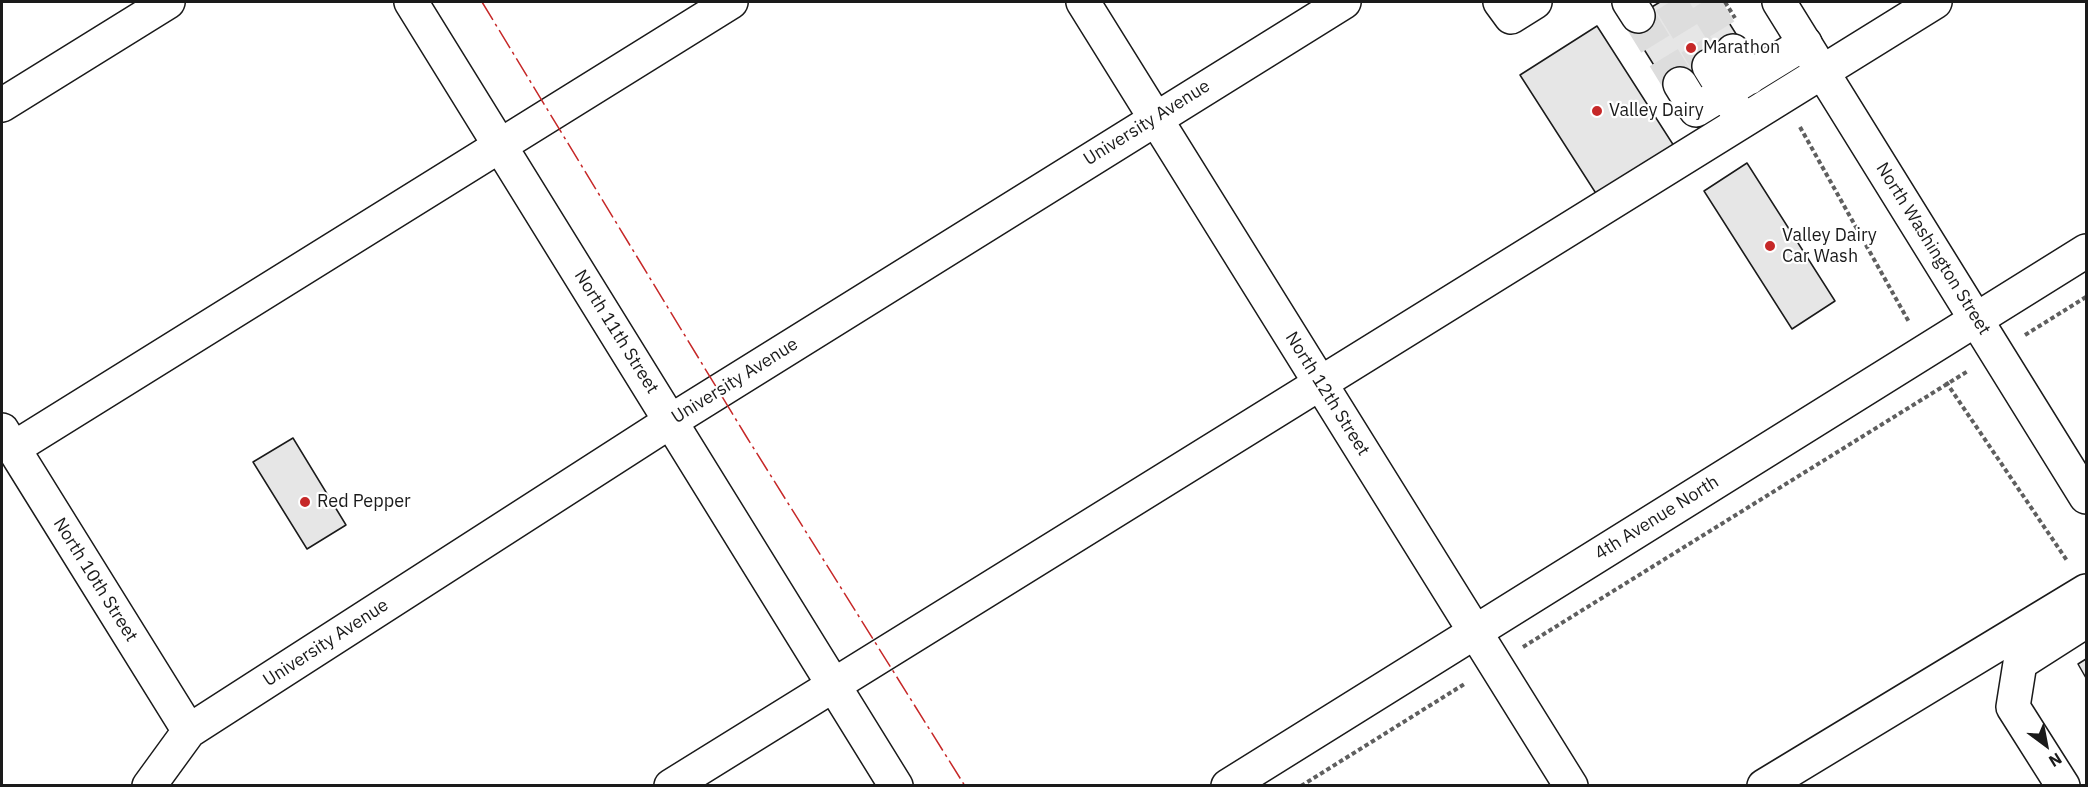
<!DOCTYPE html>
<style>
body{margin:0}
#map{position:relative;width:2088px;height:787px;overflow:hidden;background:#fff;font-family:"IBM Plex Sans",sans-serif}
canvas{display:block}
.frame{position:absolute;inset:0;border:3px solid #1a1a1a;pointer-events:none}
.north{position:absolute;left:2016px;top:715px;width:60px;height:60px;-webkit-text-stroke:4px #fff;paint-order:stroke;rotate:148deg;font-size:16px;font-weight:700;line-height:24px;text-align:center;color:#1a1a1a}
.north::after{content:'';display:block;margin:auto;width:21px;height:27px;background:#1a1a1a;clip-path:polygon(50% 0,100% 100%,50% 72%,0 100%)}
</style>
<div id="map">
<canvas width="2088" height="787"></canvas>
<div class="frame"></div>
<div class="north">N</div>
</div>
<script>
const g = document.querySelector('canvas').getContext('2d');
g.lineJoin = 'round';
function fillPath(path, color) {
  g.fillStyle = color;
  g.fill(path, 'evenodd');
}
function stroke(path, color, width, dash) {
  g.strokeStyle = color;
  g.lineWidth = width;
  g.lineCap = dash ? 'butt' : 'round';
  g.setLineDash(dash || []);
  g.stroke(path);
}
function write(font, color, halo, rows, align = 'center') {
  g.font = font + ' "IBM Plex Sans",sans-serif';
  g.lineWidth = 4.5;
  g.setLineDash([]);
  g.textBaseline = 'middle';
  g.strokeStyle = halo;
  g.fillStyle = color;
  for (const [text, x, y, turn = 0] of rows) {
    g.save();
    g.translate(x, y);
    g.rotate((+turn || 0) * Math.PI / 180);
    g.textAlign = isNaN(turn) ? turn : align;
    if (halo) g.strokeText(text, 0, 0);
    g.fillText(text, 0, 0);
    g.restore();
  }
}
const building = new Path2D(`
 M1660 2H1716L1743 45 1670 91 1627 22Z
 M1597 26 1674 146 1597 195 1520 75Z
 M1747 163 1835 301 1792 329 1704 191Z
 M293 438 346 525 307 549 253 462Z
 M2086 659V678L2078 664Z`);
fillPath(building, '#e6e6e6');
stroke(building, '#1a1a1a', 1.5);
stroke(new Path2D(`
 M1670 2 1709 66
 M1703 2 1733 51
 M1638 16 1680 84`), '#ddd', 33, [33, 16]);
const minor = new Path2D(`
 M411 2 896 786
 M1083 2 1571 786
 M1500 2 1511 17 1535 2
 M1629 2 1638 16
 M1733 51 1749 78
 M1709 66 1736 110
 M1680 84 1696 110 1805 43
 M2 105 168 2
 M2 430 189 731
 M14 448 731 2
 M149 786 189 731 671 421 1344 2
 M671 786 1935 2
 M1228 786 2086 251
 M1764 786 2086 591
 M2063 786 2013 707 2020 663 2086 621`);
const major = new Path2D(`
 M1779 2 2086 497`);
stroke(minor, '#1a1a1a', 36);
stroke(major, '#1a1a1a', 36);
stroke(new Path2D(`
 M1725 2 1735 18
 M1800 127 1909 322
 M2025 335 2086 297
 M1946 382 2068 562
 M1523 647 1968 371
 M1301 786 1466 683`), '#5f5f5f', 4, [4.5, 3]);
stroke(minor, '#fff', 33);
stroke(major, '#fff', 33);
stroke(new Path2D(`
 M482 2 746 436 965 786`), '#c62828', 1.5, [21, 4.5, 3, 4.5]);
for (const [x, y, r, color] of [
 [1691,48,6,"#c62828"],
 [1597,111,6,"#c62828"],
 [1770,246,6,"#c62828"],
 [305,502,6,"#c62828"]
]) {
  const dot = new Path2D();
  dot.arc(x, y, r, 0, 2 * Math.PI);
  g.fillStyle = color;
  g.fill(dot);
  stroke(dot, '#fff', 2);
}
write('18px', '#1a1a1a', '#fff', [
 ["Marathon",1703,48],
 ["Valley Dairy",1609,111],
 ["Valley Dairy",1782,236],
 ["Car Wash",1782,257],
 ["Red Pepper",317,502]
], 'left');
write('18px', '#1a1a1a', '#fff', [
 ["University Avenue",1147,123,-32],
 ["North Washington Street",1933,249,58],
 ["North 11th Street",616,332,58],
 ["University Avenue",735,381,-32],
 ["North 12th Street",1327,394,58],
 ["4th Avenue North",1657,518,-32],
 ["North 10th Street",95,580,58],
 ["University Avenue",326,643,-33]
]);
</script>
